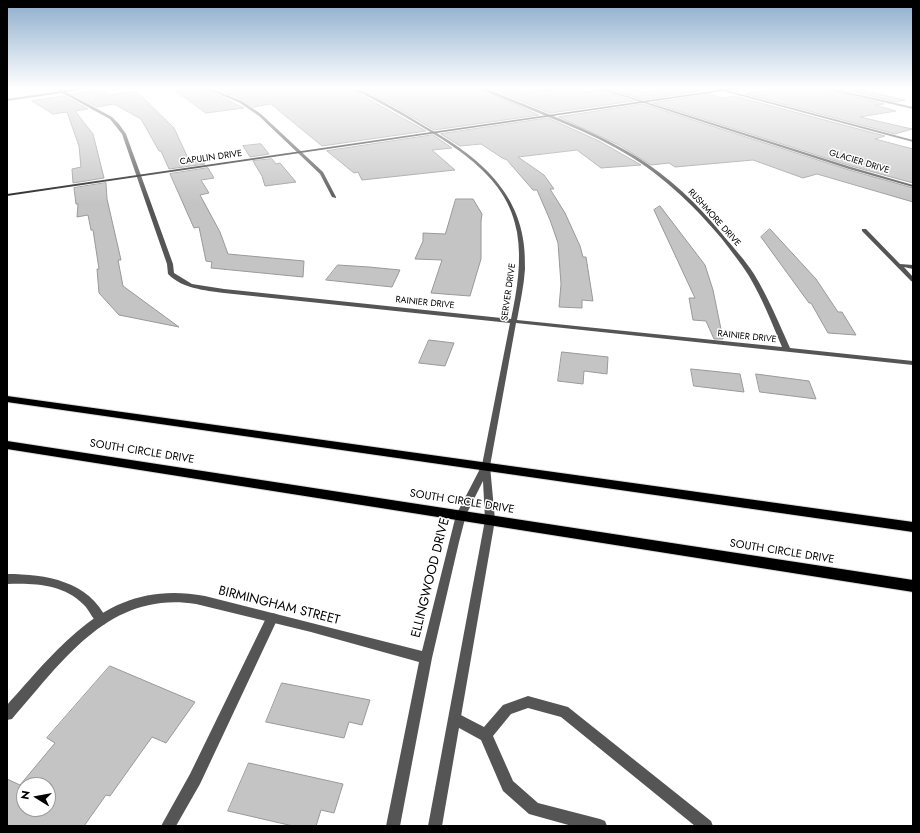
<!DOCTYPE html>
<style>
body{margin:0}
#map{position:relative;width:920px;height:833px;overflow:hidden;background:#fff;font-family:Jost,sans-serif}
canvas{display:block}
.frame{position:absolute;inset:0;border:8px solid #000;pointer-events:none}
.north{position:absolute;left:16px;top:777px;width:40px;height:40px;box-sizing:border-box;background:#fff;border:1px solid #999;border-radius:50%;rotate:281deg;font-size:11px;font-weight:700;line-height:16px;text-align:center;color:#000}
.north::after{content:'';display:block;margin:auto;width:14px;height:18px;background:#000;clip-path:polygon(50% 0,100% 100%,50% 72%,0 100%)}
</style>
<div id="map">
<canvas width="920" height="833"></canvas>
<div class="frame"></div>
<div class="north">N</div>
</div>
<script>
const g = document.querySelector('canvas').getContext('2d');
g.lineJoin = 'round';
function fillPath(path, color) {
  g.fillStyle = color;
  g.fill(path, 'evenodd');
}
function stroke(path, color, width, dash) {
  g.strokeStyle = color;
  g.lineWidth = width;
  g.lineCap = dash ? 'butt' : 'round';
  g.setLineDash(dash || []);
  g.stroke(path);
}
function write(font, color, halo, rows, align = 'center') {
  g.font = font + ' Jost,sans-serif';
  g.lineWidth = 3;
  g.setLineDash([]);
  g.textBaseline = 'middle';
  g.strokeStyle = halo;
  g.fillStyle = color;
  for (const [text, x, y, turn = 0] of rows) {
    g.save();
    g.translate(x, y);
    g.rotate((+turn || 0) * Math.PI / 180);
    g.textAlign = isNaN(turn) ? turn : align;
    if (halo) g.strokeText(text, 0, 0);
    g.fillText(text, 0, 0);
    g.restore();
  }
}
const building = new Path2D(`
 M171 87H201L244 108 206 113Z
 M212 87H347L426 131 322 146 271 104 253 107 243 100Z
 M358 87H476L539 115 434 130 392 105Z
 M487 87H511L525 92 573 87 588 92 600 90 633 101 550 113Z
 M626 87 642 92 673 87H685L700 91 644 100 610 89Z
 M773 87H817L884 104 875 105 896 111 860 117 912 129 895 134 745 94 773 89Z
 M834 87H862V90L905 100 896 102Z
 M101 90 111 95 136 91 174 128 188 158 200 156 205 164 169 169 161 151H159L141 119 114 104 97 107 73 94Z
 M710 94 722 98 734 96 885 136 875 139 913 149V183L851 166 653 103Z
 M64 96 88 109 75 111 93 134 104 178 73 183 72 169 81 167 79 146 67 112 53 114 32 101Z
 M643 104 849 170 913 188V202L817 174 803 178 753 160 675 167 669 163 651 165 619 145 559 117Z
 M548 118 599 141 641 165 601 168 577 150 518 157 544 175 554 189H550L565 213 580 246 583 257H586L593 301 582 300V308L559 307 561 284 558 243 550 220 537 190H533L506 159H504L481 144 460 146 441 134Z
 M433 135 452 148 432 150 455 170 362 180 358 172 354 173 327 151Z
 M261 144 269 154 250 157 243 146Z
 M272 159 276 164 280 163 296 182 265 186 262 176 253 161Z
 M208 168 214 178 201 180 209 193 200 195 220 232 228 254 304 261 303 277 211 268 212 262 206 261 199 227 194 228 170 174Z
 M106 183 107 199 121 260H118L123 286 179 327 119 315 99 293 97 269H99L93 230H91L88 215 77 217 78 204H76L74 188Z
 M456 199H473L482 214 481 221V259L470 296 431 293 442 260 415 259 423 241V233L445 234Z
 M660 206 705 265 713 290 723 339H714L706 321 693 320 689 298H695L654 210Z
 M770 229 816 279 838 312H842L856 335 828 333 811 303H809L761 237Z
 M338 265 369 267 400 270 392 287 326 280Z
 M429 340 454 343 445 366 419 363Z
 M562 352 608 357 607 374 584 371 583 384 558 381Z
 M691 369 740 374 744 392 694 386Z
 M756 374 809 381 816 399 760 392Z
 M110 666 195 702 166 743 152 737 110 796 106 795 84 826H7V779L20 785 55 743 47 738ZM24 785H48V809H24Z
 M282 683 370 700 362 725 349 722 344 738 266 722Z
 M249 763 343 784 334 813 321 810 316 826H293L228 811Z`);
fillPath(building, '#c4c4c4');
stroke(building, '#999', 1);
const primary = new Path2D(`
 M7 396 913 522V532L7 402Z
 M7 441 913 580V592L7 449Z`);
stroke(primary, '#dbdbdb', 2);
fillPath(new Path2D(`
 M862 229H866L900 264 913 265V269L904 267 913 277V282L911 281 862 231Z
 M7 574C46 574 89 581 107 620L105 624 101 625C93 622 90 610 83 604 63 584 34 583 7 584Z
 M272 613 276 614 278 618 200 784 176 826H161L190 774 268 614Z
 M528 696 568 707 711 821 713 826H695L561 717 528 708 511 714 493 736 513 781 538 803 600 819 605 821 607 826H572L529 814 503 791 481 740 450 723 449 718 450 713 455 712 484 727 503 705Z`), '#555');
fillPath(new Path2D(`
 M53 87C58 87 61 91 66 90 76 90 86 87 96 87L66 92 112 117 119 124 126 134 173 264 174 273 192 284 224 289 511 319C517 290 522 262 517 232 508 177 456 147 412 121 391 109 370 97 348 87H353C379 98 403 113 428 128 484 160 528 198 525 269 524 286 520 303 517 320L782 347C772 323 762 298 749 276 741 263 731 251 722 239 692 203 658 171 616 148 572 124 523 108 477 87H482C534 109 588 127 637 157 669 177 698 204 722 234 733 247 745 260 754 274 768 297 779 323 790 348L913 361V365L516 323 490 466 495 520 442 826H428L485 520 483 481 466 515 459 542 432 658 400 826H386L419 662 311 632 196 604C109 590 62 662 12 719L7 720V705C64 642 110 578 205 596L422 651 456 515 482 465 510 323 224 293C204 290 183 289 168 274L167 264 122 134 110 119 62 93 7 101V99L60 91Z
 M202 87H207L242 101 261 114 323 172 336 197V198L332 197 320 174 259 116 240 103Z
 M594 87H599L851 167 913 185V187L849 169Z
 M708 87H714L913 140V142Z
 M818 87H825L913 107V109Z`), '#555');
fillPath(new Path2D(`
 M740 87H750L7 196V194Z`), '#222');
fillPath(primary, '#000');
const sky = g.createLinearGradient(0, 0, 0, 204);
sky.addColorStop(0, '#8cadcc');
sky.addColorStop(0.43, '#fff');
sky.addColorStop(1, '#ffffff00');
g.fillStyle = sky;
g.fillRect(0, 0, 920, 204);
write('9px', '#000', '#fff', [
 ["CAPULIN DRIVE",211,158,-8],
 ["GLACIER DRIVE",859,162,17],
 ["RUSHMORE DRIVE",714,218,48],
 ["SERVER DRIVE",509,292,-82],
 ["RAINIER DRIVE",425,303,6],
 ["RAINIER DRIVE",747,337,6]
]);
write('11px', '#000', '#fff', [
 ["SOUTH CIRCLE DRIVE",142,452,9],
 ["SOUTH CIRCLE DRIVE",462,502,9],
 ["SOUTH CIRCLE DRIVE",782,552,9]
]);
write('13px', '#000', '#fff', [
 ["ELLINGWOOD DRIVE",431,578,-76],
 ["BIRMINGHAM STREET",279,606,14]
]);
</script>
